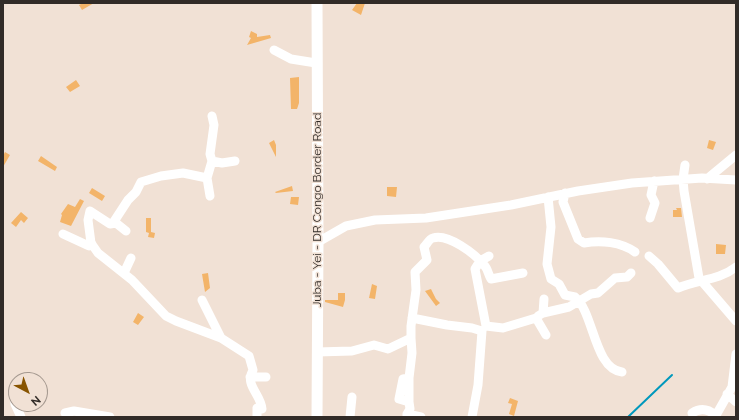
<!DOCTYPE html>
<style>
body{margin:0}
#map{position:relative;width:739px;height:420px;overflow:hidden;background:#f1e1d5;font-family:Raleway,sans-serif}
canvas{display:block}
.frame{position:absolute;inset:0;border:4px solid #312b27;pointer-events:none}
.north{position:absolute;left:8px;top:372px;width:40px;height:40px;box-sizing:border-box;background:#f1e1d5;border:1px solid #a4988f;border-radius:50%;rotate:139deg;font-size:11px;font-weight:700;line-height:16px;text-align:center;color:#312b27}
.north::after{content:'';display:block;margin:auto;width:14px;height:18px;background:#885400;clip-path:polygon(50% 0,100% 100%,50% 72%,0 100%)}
</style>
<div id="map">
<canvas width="739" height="420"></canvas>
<div class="frame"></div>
<div class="north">N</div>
</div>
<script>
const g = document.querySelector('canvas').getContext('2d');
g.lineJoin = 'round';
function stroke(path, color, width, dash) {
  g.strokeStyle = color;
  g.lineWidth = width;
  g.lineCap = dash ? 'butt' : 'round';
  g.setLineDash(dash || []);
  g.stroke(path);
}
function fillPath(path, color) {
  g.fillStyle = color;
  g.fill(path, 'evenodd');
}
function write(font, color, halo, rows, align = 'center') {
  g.font = font + ' Raleway,sans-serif';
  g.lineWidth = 3;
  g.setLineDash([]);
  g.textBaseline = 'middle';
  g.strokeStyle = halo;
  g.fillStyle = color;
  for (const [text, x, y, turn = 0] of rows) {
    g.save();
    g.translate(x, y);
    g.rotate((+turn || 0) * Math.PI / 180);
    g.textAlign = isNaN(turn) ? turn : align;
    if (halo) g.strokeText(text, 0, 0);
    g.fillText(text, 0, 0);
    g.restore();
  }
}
stroke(new Path2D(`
 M628 417 672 375`), '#0098bc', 2);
fillPath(new Path2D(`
 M83 3H94L82 10 79 5Z
 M357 3H365L361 15 352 10Z
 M251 31 257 34V37L270 35 271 38 247 45 251 38 249 37Z
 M299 77V103L297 109H291L290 78Z
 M76 80 80 86 70 92 66 87Z
 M274 140 276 145V157L269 143Z
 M709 140 716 142 713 150 707 148Z
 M5 152 10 155 3 167V156Z
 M41 156 57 167 55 171 38 161Z
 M292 186 293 191 276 193 275 192Z
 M387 187H397L396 197 387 196Z
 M92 188 105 196 102 201 89 193Z
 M291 197H299L298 205 290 204Z
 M80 199 84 201 71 226 60 222 62 215 61 214 68 204 75 207Z
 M676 208H681L682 217H673V210H677Z
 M21 212 28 218 24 223 21 220 16 227 11 223Z
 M146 218H151V232L155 233 154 238 148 237 149 233 146 232Z
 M716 244 726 245 725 254H716Z
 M208 273 210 288 205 292 202 274Z
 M372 284 377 286 375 299 369 298Z
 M431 289 436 299 440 303 436 306 425 291Z
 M338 293H345V300L343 307 325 302V300H338Z
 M138 313 144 317 138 325 133 322Z
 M510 398 518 401 514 416 509 414 512 404 508 403Z`), '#f3b469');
stroke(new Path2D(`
 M274 50 291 59 316 63
 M212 161 222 163 235 161
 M685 165 683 179 684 191 699 278 736 321
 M707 179 736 155
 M565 193 563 202 578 239 584 243C601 240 621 242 635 252
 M210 196 207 178 212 161 210 154 214 125 212 116
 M548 197 551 227 547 264 551 279 559 284 565 295 575 297C594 312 594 369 622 372
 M650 218 655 203 651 195 654 181
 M113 223 128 200 136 192 141 182 161 176 183 173 207 178
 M126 231 116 223 110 224 90 211 88 220 91 243 98 253 132 280 166 316 176 321 221 338
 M63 234 89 246 92 244
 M318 242 346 226 375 220 426 218 511 205 578 191 632 183 702 178 736 180
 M489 256 480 261 475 269 486 326 503 328 536 318 546 335
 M649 256 658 264 678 288C699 279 718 281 736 267
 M124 273 131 258
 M202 300 221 338 249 356 253 370C244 385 261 394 262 409L257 408V417
 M543 313 569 307 591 294 598 293 615 278 627 277 631 273
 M538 316 543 313 544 299
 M412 318 447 325 472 328 482 331 478 385 472 417
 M317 352 352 351 374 345 388 349 411 338V326L416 290 415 272 427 260 424 247C427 244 429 239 433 238 448 233 475 254 484 265 488 269 488 274 491 279L523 273
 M250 377H266
 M409 378V402
 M14 394 15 404 21 417
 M727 394 736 402
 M65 413 74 411 110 417
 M692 413C700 408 708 409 715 415
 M407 414 410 409 409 402 399 399 403 379 409 378 412 353 411 338
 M350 417 352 397
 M407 417V414L421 417
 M715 417 732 387 736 354`), '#fff', 9);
stroke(new Path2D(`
 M317 417 318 242 317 3`), '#fff', 11);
write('12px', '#312b27', '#f1e1d5', [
 ["Juba - Yei - DR Congo Border Road",317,210,-90]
]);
</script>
